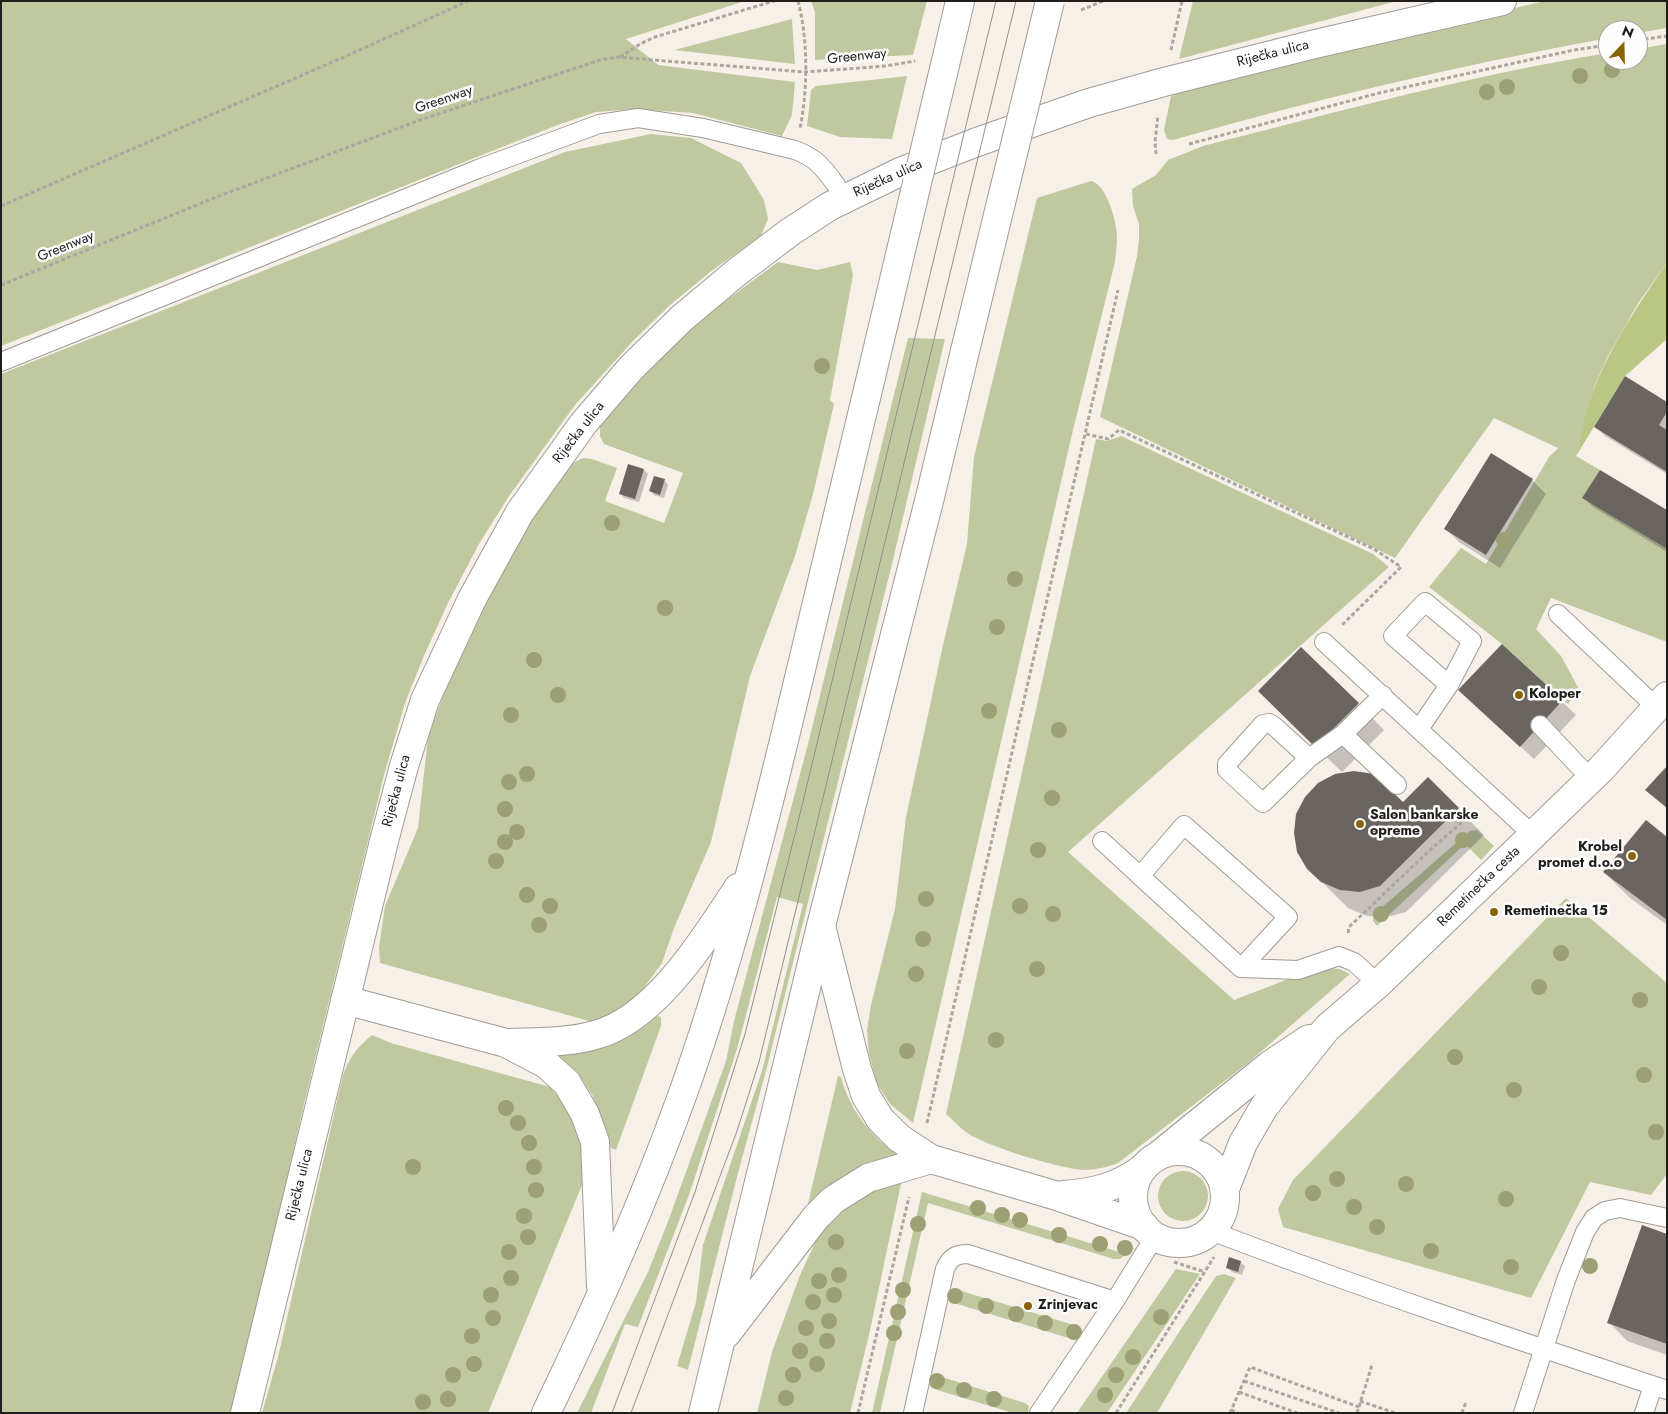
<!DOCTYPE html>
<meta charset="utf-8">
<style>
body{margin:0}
#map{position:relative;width:1668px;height:1414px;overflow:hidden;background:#f7f0e9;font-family:Jost,sans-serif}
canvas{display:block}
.frame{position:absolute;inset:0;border:2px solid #201e1b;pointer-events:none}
.north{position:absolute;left:1598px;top:20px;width:50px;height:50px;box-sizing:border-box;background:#fefefe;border:1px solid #a5a4a3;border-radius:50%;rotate:21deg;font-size:14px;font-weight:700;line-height:20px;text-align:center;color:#201e1b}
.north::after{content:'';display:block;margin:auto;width:18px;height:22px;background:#896502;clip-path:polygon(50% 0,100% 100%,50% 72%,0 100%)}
</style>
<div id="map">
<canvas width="1668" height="1414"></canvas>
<div class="frame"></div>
<div class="north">N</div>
</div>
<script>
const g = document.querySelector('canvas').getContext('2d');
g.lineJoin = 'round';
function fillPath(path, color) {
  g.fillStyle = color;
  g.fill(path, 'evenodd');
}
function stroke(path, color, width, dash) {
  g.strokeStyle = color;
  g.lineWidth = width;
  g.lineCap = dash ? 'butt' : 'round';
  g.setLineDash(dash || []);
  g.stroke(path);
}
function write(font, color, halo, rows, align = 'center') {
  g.font = font + ' Jost,sans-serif';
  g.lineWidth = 5;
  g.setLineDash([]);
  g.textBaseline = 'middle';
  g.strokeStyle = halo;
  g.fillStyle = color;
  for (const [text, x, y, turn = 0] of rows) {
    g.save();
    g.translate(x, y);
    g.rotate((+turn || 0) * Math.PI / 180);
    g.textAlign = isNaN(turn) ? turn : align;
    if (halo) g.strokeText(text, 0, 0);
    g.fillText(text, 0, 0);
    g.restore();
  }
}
fillPath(new Path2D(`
 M1 1H745L626 39 658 65 795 82 792 115 782 136 693 113 634 109 596 112 555 126 1 346Z
 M811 1H927L913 55 815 60V12Z
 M1193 1H1397L1179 59Z
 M1545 1H1667V28L1638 33V30H1608V38C1462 65 1316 99 1173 140L1167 139 1164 130 1171 96 1187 91 1322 53Z
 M792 19 795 64 674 50Z
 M1667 44V263L1639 302 1608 356 1594 387 1576 456 1600 470 1583 498 1667 549V642L1551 598 1536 629 1561 656 1580 691 1568 704 1502 644 1429 587 1461 548 1486 564 1549 457 1558 448 1494 418 1395 558 1100 417 1137 256 1139 238V224L1133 206 1132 189 1156 175 1168 160 1203 146C1337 112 1471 75 1608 53V60H1638V49Z
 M907 76 892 139 840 137 807 126 811 90 816 86Z
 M651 134 691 138 741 163 764 200 768 219 761 236 710 272 669 306 633 341 575 405 509 496 479 544 448 603 423 658 405 703 384 775 305 1100 252 1329 230 1413H1V374L565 152Z
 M1091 181C1107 185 1116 220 1117 235 1117 244 1116 253 1115 262L1073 430 913 1123 890 1104 877 1084 869 1054 867 1030 871 1005 895 909 906 817 943 645 967 544 974 457 1037 198Z
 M778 262 817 270 850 262 853 275 830 400 834 404 813 494 795 556 750 676 711 842 674 928 662 963 643 989 623 1007 593 1022 380 963 379 948 385 906 418 828 428 737 452 671 492 585 539 508 573 463 583 458 592 459 617 468 605 501 664 523 683 473 604 444 600 436V426C622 400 645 374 670 349 703 317 741 289 778 262Z
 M908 338 945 339 892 564 812 886 766 1071 738 1173 688 1370 677 1366 696 1302 703 1245 762 1071 803 904 777 897 737 1049 689 1195 638 1327 625 1324 591 1413H577L648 1272 669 1219 726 1061 734 1021 807 748Z
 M1121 436 1373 554 1389 567 1068 852 1234 1000 1296 976 1326 968 1340 969 1350 974 1248 1063 1118 1163C1107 1167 1096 1170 1084 1170 1061 1169 985 1146 966 1132 959 1127 953 1120 946 1114L1096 439 1107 441Z
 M1477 830 1494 846 1481 860 1465 844 1377 926 1373 921V915L1470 831Z
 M1566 898 1667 983V1174L1651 1195 1590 1182 1531 1298 1283 1227 1278 1209 1293 1180Z
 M654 1015 661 1017V1026L616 1150 611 1148 608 1142 593 1096 577 1072 555 1054Z
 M372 1035 391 1043 550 1087C566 1106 581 1127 584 1153 585 1163 582 1174 582 1185L488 1413H262L278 1357 343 1075C349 1058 357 1047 372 1035Z
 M838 1076 841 1077C850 1111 871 1137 900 1156L848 1175 835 1182 809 1204H808Z
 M1158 1196a25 25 0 1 1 50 0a25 25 0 1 1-50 0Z
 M902 1179 869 1335 850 1413H757L772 1352 800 1275 822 1228 844 1205 865 1191Z
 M922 1192 1126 1254 1120 1259H1114L928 1203 880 1413H872Z
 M1176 1269 1200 1274 1107 1413H1077Z
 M1224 1274 1236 1278 1157 1413H1126L1216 1276Z
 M958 1290 1077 1326 1082 1331V1333L1078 1339 1075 1340 954 1303 949 1298 950 1293 953 1290Z
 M933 1376 942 1377 1025 1403 1029 1406 1028 1413H1013L934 1389 930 1386V1380Z`), '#c0c89f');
fillPath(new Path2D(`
 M1667 263V339L1625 376 1576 456C1582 433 1586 408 1595 386 1613 342 1640 302 1667 263Z`), '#bac683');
fillPath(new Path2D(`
 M1667 403V474L1605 436 1596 427Z
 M1491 454 1532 480 1546 494 1500 568 1459 542 1445 528Z
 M644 470 648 474 639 502 624 498 620 493Z
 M664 480 668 485 664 498 654 495 650 491Z
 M1584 498 1667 512V552L1593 507Z
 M1502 645 1576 715 1534 759 1474 704Z
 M1358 704 1384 730 1342 772 1285 717Z
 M1428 779 1484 835 1406 912 1387 917 1367 916 1348 908 1308 868 1403 804Z
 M1667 839V925L1630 898 1604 872Z
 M1667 1235V1355L1627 1341 1609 1322Z
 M1240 1262 1245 1266 1242 1275 1232 1272 1227 1267Z`), '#0003');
fillPath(new Path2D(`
 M1625 376 1667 402V412L1659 425 1667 430V472L1594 427Z
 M1491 453 1533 479 1486 555 1444 529Z
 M628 464 644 469 635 499 619 494Z
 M1600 470 1667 510V549L1582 498Z
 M654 476 665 479 660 495 649 491Z
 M1502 644 1563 700 1520 747 1458 690Z
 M1301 647 1359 703 1315 747 1258 691Z
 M1667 766V808L1645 790Z
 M1354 771 1374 774 1403 802 1428 777 1459 808 1380 886 1360 892 1340 890 1321 882 1307 869 1297 852 1294 833 1296 814 1305 797 1318 783 1335 774Z
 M1646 820 1667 837V920L1603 872Z
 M1642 1225 1667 1234V1344L1607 1323Z
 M1229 1257 1241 1261 1238 1272 1226 1268Z`), '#6b655f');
const lane = new Path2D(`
 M1 362 478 169 599 124 638 118 703 128 795 150C816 158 823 167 836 185
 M1558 614 1657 708
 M1324 642 1533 835
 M1540 725 1590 778
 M1419 729 1449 685 1472 641 1425 602 1393 636 1449 685
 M1343 734 1397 785
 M1309 758 1274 726 1269 723 1263 724 1227 764V770L1263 803 1309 758 1343 734 1383 695
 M1102 841 1140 876
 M1241 968 1288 917 1184 825 1140 876 1241 968 1298 970 1339 956 1354 962 1378 984
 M1211 1231C1361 1288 1514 1339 1667 1390
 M913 1413 945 1269C950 1258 955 1254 968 1254L1115 1301
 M1039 1413 1115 1301 1155 1236
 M1523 1413 1566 1280 1585 1232 1594 1218 1605 1211 1620 1208 1667 1218
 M1644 1413 1653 1386`);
const street = new Path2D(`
 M245 1413 384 841 404 766 425 700 472 599 520 512 583 424 631 368 682 318 737 272 790 232 830 206 900 172 977 142 1089 103 1164 82 1315 44 1502 1`);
const secondary = new Path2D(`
 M954 27 960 1
 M822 930 857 1069 866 1096 880 1119 899 1138 931 1159 1054 1195 1144 1226
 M345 1000 506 1043 546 1064 567 1083 585 1114 595 1142 601 1286
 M508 1043C537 1042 567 1043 595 1035 656 1019 705 938 738 888
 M1133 1197a46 46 0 1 1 92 0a46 46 0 1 1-92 0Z
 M1159 1155 1270 1065 1309 1039
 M1225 1189 1243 1143 1264 1107 1327 1028 1378 984 1533 835 1601 769 1667 696
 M1063 1195C1093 1193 1118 1187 1142 1169
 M727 1333 816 1217 833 1200 868 1178 931 1159
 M546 1413C596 1310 643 1204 682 1096 725 976 757 852 787 728 815 611 843 494 871 377
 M703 1413 821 926 930 497 965 351`);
stroke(lane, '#a19b94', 20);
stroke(street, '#a19b94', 30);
stroke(secondary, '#a19b94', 30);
stroke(new Path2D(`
 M798 1C808 38 808 90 800 128
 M1081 10 1103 1
 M1638 40 1667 36
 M1171 50 1182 1
 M620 57 640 44 655 37 774 1
 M1189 144 1379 93 1574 50 1608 45
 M1156 154 1155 142 1158 115
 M1 206 344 57 468 1
 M1 285 214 198 420 120 600 60 619 57 641 59 805 72 886 66 915 61
 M1086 434 1108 439 1119 430 1374 549 1401 567 1341 626
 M1348 933 1349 927 1429 851 1470 815
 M927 1123 1118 290
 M1174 1262 1205 1272
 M1244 1381 1339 1413
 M1239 1392 1297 1413
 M1360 1401 1395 1413
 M1231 1410 1238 1413
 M858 1413 909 1197
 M1116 1413 1214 1257
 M1230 1413 1250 1367 1359 1407
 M1357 1413 1372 1365
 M1462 1413 1466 1402`), '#aba6a0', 3, [4, 2.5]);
stroke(lane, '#fff', 18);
stroke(street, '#fff', 28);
stroke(secondary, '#fff', 28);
stroke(new Path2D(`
 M612 1413 695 1192 745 1034 800 814 996 1
 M631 1413 737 1131 759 1062 1016 1`), '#938f8a', 1);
const secondaryBridge = new Path2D(`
 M965 351 1050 1
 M871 377 954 27`);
stroke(secondaryBridge, '#a19b94', 30, []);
stroke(secondaryBridge, '#fff', 28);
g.fillStyle = '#9da074';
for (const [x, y] of [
 [1612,70],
 [1580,76],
 [1507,87],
 [1487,92],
 [822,366],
 [612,523],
 [1504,540],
 [1015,579],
 [665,608],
 [997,627],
 [534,660],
 [558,695],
 [989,711],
 [511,715],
 [1059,730],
 [527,774],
 [509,782],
 [1052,798],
 [505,809],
 [517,832],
 [1463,840],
 [505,842],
 [1038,850],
 [496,861],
 [527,895],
 [926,899],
 [550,906],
 [1020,906],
 [1053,914],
 [1381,914],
 [539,925],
 [923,939],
 [1561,953],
 [1037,969],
 [916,974],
 [1539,987],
 [1640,1000],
 [996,1040],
 [907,1051],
 [1455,1057],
 [1644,1075],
 [1514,1090],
 [506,1108],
 [518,1123],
 [1656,1132],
 [529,1143],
 [413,1167],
 [534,1167],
 [1337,1179],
 [1406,1184],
 [536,1190],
 [1313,1193],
 [1506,1199],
 [1354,1207],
 [978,1208],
 [1002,1215],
 [524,1216],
 [1020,1220],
 [918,1224],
 [1377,1227],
 [1059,1235],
 [528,1237],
 [836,1242],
 [1100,1244],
 [1125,1248],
 [1431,1251],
 [509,1252],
 [1590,1266],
 [1511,1267],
 [839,1275],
 [511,1278],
 [819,1281],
 [903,1290],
 [491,1295],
 [834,1295],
 [955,1296],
 [813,1302],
 [986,1306],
 [898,1312],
 [1016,1314],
 [1161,1317],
 [493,1318],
 [829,1321],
 [1045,1323],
 [806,1328],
 [1074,1332],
 [894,1333],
 [472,1336],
 [827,1341],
 [800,1351],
 [1133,1357],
 [474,1364],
 [817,1364],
 [453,1375],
 [793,1375],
 [1116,1375],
 [937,1381],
 [964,1390],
 [1105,1395],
 [786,1398],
 [448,1399],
 [994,1399],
 [423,1402]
]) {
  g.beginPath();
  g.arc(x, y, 8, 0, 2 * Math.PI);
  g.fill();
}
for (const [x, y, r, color] of [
 [1519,695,5,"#896502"],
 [1360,824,5,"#896502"],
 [1632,856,5,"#896502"],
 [1494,912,5,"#896502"],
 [1028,1306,5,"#896502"]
]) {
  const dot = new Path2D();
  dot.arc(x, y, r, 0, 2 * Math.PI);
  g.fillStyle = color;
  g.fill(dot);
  stroke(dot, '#fefefe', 2);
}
write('14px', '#201e1b', '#fefefe', [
 ["Riječka ulica",1273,54,-14],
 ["Greenway",857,57,-6],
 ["Greenway",444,100,-19],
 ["Riječka ulica",888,179,-24],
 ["Greenway",66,247,-22],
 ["Riječka ulica",579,433,-52],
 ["Riječka ulica",397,791,-75],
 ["Remetinečka cesta",1479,887,-44],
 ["Riječka ulica",300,1185,-76]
]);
write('bold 14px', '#201e1b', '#fefefe', [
 ["Koloper",1529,695],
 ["Salon bankarske",1370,816],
 ["opreme",1370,832],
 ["Krobel",1622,848,"right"],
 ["promet d.o.o",1622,864,"right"],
 ["Remetinečka 15",1504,912],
 ["Zrinjevac",1038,1306]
], 'left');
</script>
